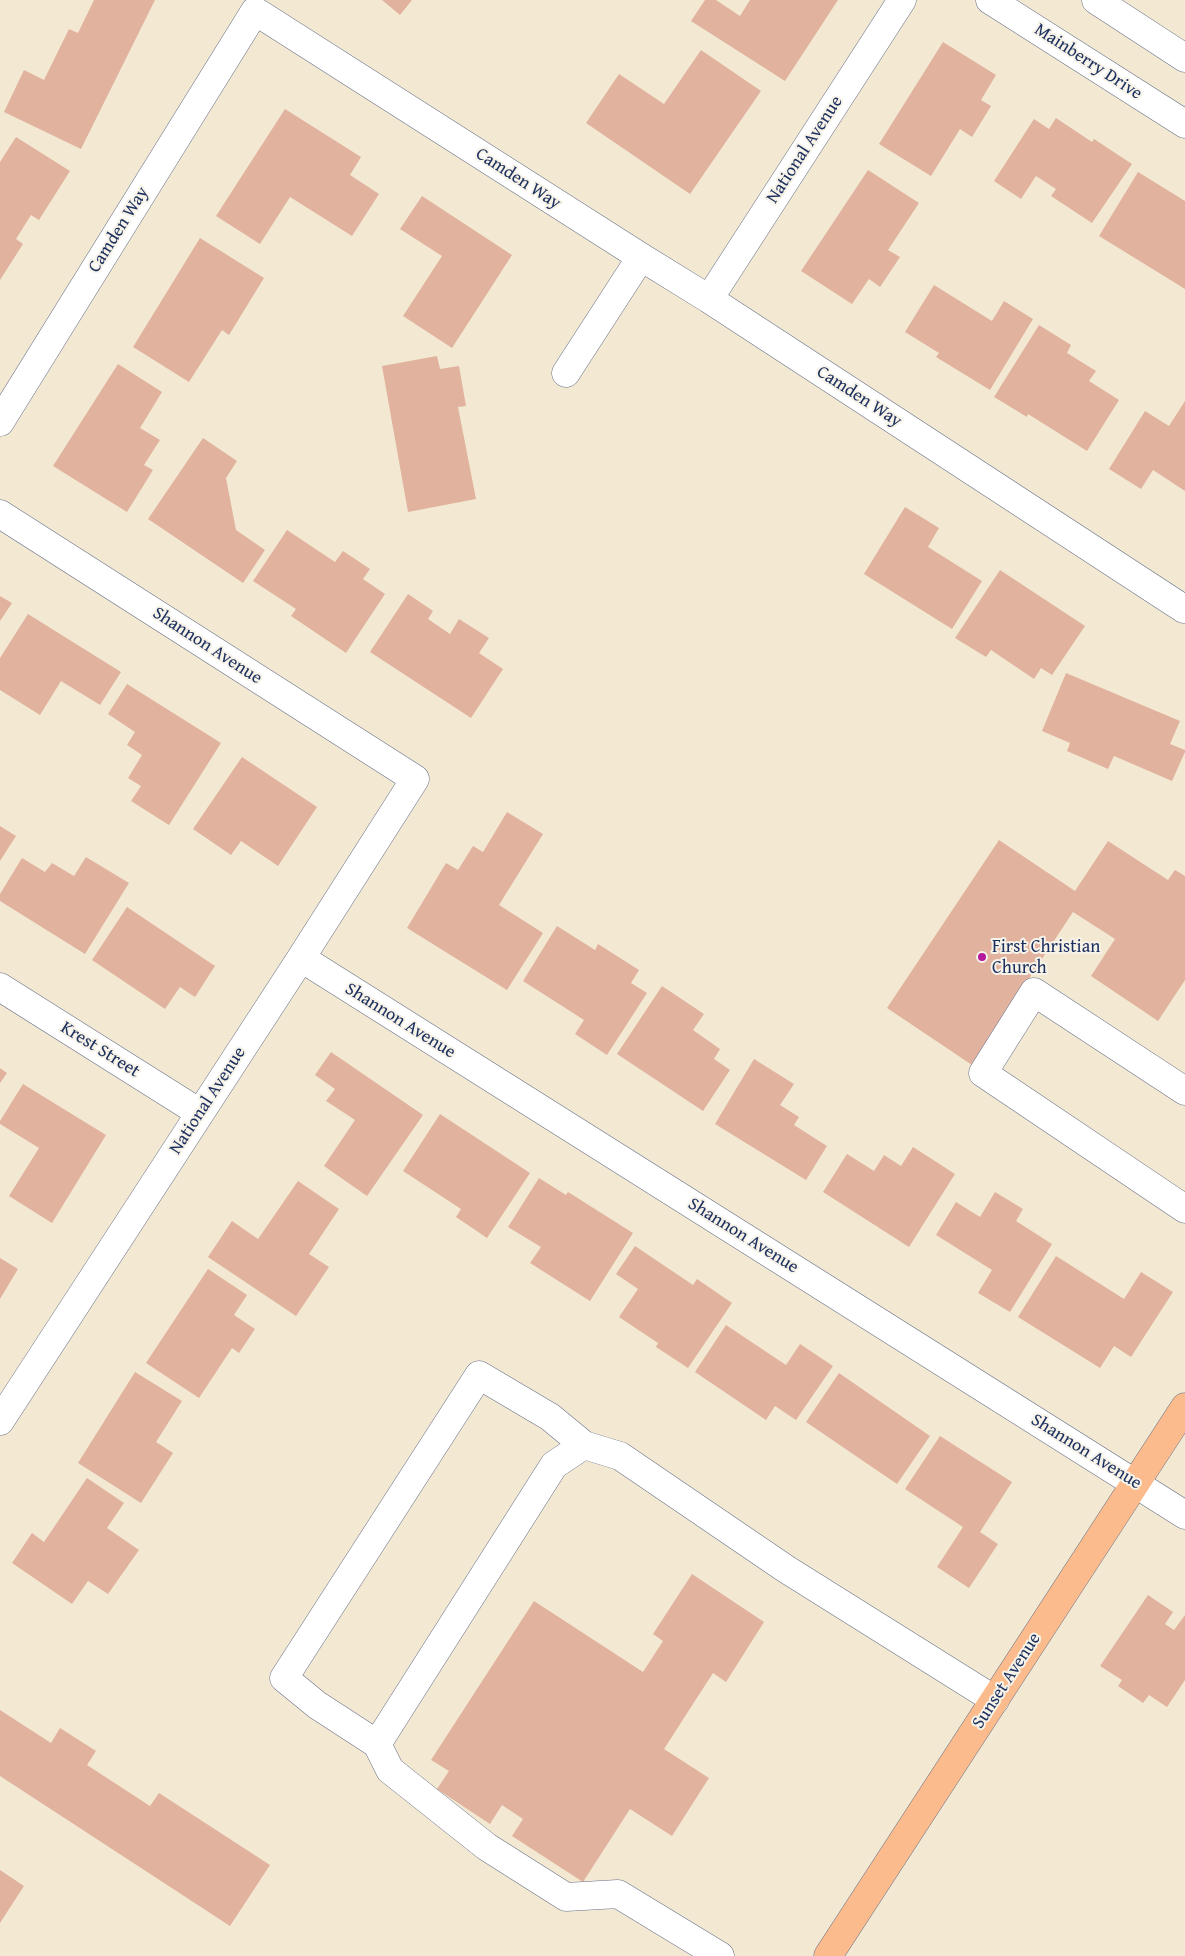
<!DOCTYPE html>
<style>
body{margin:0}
canvas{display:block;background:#f3e9d3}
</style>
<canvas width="1185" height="1956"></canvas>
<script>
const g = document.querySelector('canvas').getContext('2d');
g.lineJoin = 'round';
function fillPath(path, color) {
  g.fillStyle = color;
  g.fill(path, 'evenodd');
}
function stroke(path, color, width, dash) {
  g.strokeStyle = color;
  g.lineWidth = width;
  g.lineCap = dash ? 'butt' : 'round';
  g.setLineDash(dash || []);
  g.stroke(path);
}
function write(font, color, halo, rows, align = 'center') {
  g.font = font + ' "Gentium Book Plus",serif';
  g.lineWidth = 4;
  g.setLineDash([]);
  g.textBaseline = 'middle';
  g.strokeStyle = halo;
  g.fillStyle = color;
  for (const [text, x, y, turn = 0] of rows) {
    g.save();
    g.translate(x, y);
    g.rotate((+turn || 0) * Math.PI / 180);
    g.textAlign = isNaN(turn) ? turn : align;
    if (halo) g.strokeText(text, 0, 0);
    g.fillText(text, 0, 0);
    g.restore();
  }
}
fillPath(new Path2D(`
 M94 0H155L81 149 4 112 24 70 44 80 69 29 78 33Z
 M382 0H412L400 15Z
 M705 0H716L740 16 750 0H838L785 81 691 21Z
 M943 42 996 75 981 100 991 106 972 137 960 129 931 176 879 144Z
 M701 50 761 91 690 194 586 123 619 74 664 104Z
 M285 109 361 157 350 175 379 194 352 236 290 197 260 244 216 216Z
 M1056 118 1092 142 1094 139 1132 164 1092 223 1051 196 1056 189 1036 176 1021 199 994 181 1034 119 1049 129Z
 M16 137 70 171 39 220 31 215 16 239 23 244 0 280V162Z
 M868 170 919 203 888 250 900 257 880 287 869 279 852 304 801 271Z
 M1138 172 1185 201V289L1099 236Z
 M422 196 512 255 452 348 403 316 442 256 400 229Z
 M200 238 264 278 229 335 222 330 189 382 133 347Z
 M934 285 992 321 1004 301 1033 319 990 390 936 357 939 353 905 332Z
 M1039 325 1071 345 1067 353 1096 371 1089 381 1119 400 1087 451 1028 414 1027 417 994 397Z
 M437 356 440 369 459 366 466 406 458 407 476 499 408 512 382 366Z
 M118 364 162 392 140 428 160 440 144 465 153 470 127 512 53 466Z
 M1185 401V491L1153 470 1141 489 1109 469 1145 411 1169 426Z
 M203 438 237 461 226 478 236 530 265 550 243 583 148 519Z
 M905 507 939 528 928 547 982 581 952 629 864 574Z
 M287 530 335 562 343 551 370 569 363 579 385 594 346 653 291 616 296 609 253 581Z
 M1000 570 1085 626 1052 675 1041 668 1034 679 991 650 986 657 955 638Z
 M408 594 433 611 428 619 450 634 459 619 489 638 479 653 503 669 471 718 370 652Z
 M0 596 12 603 0 621Z
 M28 614 121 672 100 705 61 681 40 715 0 690V658Z
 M1066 673 1180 721 1170 744 1185 750V752L1172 781 1114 756 1108 769 1067 751 1070 743 1042 731Z
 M127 684 221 743 169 825 131 801 141 786 128 778 142 755 127 745 135 732 108 714Z
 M242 757 317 807 278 866 241 841 231 855 193 829Z
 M507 812 543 834 499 905 543 933 507 990 407 928 446 863 458 870 473 846 483 852Z
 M0 826 16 836 0 861Z
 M999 840 1075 891 1108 841 1168 880 1175 870 1185 876V980L1158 1021 1091 976 1115 939 1073 912 972 1065 887 1008Z
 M86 857 129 883 85 954 0 901V894L22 858 45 872 52 863 74 876Z
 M127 907 215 966 195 997 180 987 165 1009 92 960Z
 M557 926 595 950 598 944 639 970 631 983 647 993 607 1055 575 1034 584 1020 523 981Z
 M662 986 704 1014 693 1030 720 1049 714 1059 730 1070 703 1111 617 1054Z
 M331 1052 423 1115 367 1196 324 1166 355 1120 326 1101 335 1089 315 1075Z
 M754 1059 794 1084 780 1105 799 1117 794 1125 827 1146 806 1180 715 1124Z
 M0 1068 7 1073 0 1083Z
 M23 1084 106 1135 52 1223 9 1196 39 1148 0 1124V1121Z
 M440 1114 530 1173 487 1238 456 1217 461 1209 403 1171Z
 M913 1147 955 1174 909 1247 823 1192 847 1154 874 1171 884 1155 901 1166Z
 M539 1178 566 1195 568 1192 633 1233 590 1301 530 1263 541 1247 508 1227Z
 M298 1181 339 1209 309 1254 329 1267 296 1316 208 1257 232 1221 258 1239Z
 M995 1192 1023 1209 1016 1221 1052 1244 1010 1312 978 1293 992 1270 936 1235 956 1202 980 1217Z
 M635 1246 693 1285 697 1279 732 1303 688 1368 656 1347 658 1343 619 1317 638 1289 616 1274Z
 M1056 1256 1124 1299 1141 1272 1173 1292 1131 1357 1114 1346 1100 1368 1018 1317Z
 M0 1258 18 1269 0 1299Z
 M208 1269 247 1295 234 1315 255 1329 239 1353 232 1348 199 1398 146 1363Z
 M726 1325 786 1365 800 1344 833 1366 796 1420 775 1406 766 1420 695 1372Z
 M135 1372 182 1401 156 1442 173 1453 141 1503 78 1463Z
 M839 1373 930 1436 897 1484 806 1422Z
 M940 1436 1012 1482 980 1532 998 1544 969 1588 937 1567 963 1527 905 1489Z
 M87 1478 124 1503 107 1528 139 1550 108 1594 88 1581 72 1604 12 1563 32 1533 44 1542Z
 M692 1574 764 1622 726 1682 713 1673 664 1749 709 1778 672 1836 630 1809 583 1882 512 1836 523 1819 502 1805 490 1824 437 1789 449 1771 431 1760 534 1601 643 1672 663 1641 653 1634Z
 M1148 1595 1173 1612 1165 1624 1174 1630 1185 1615V1680L1167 1707 1149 1695 1143 1703 1118 1686 1122 1680 1100 1666Z
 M0 1710 51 1743 60 1728 96 1751 87 1765 150 1806 159 1793 270 1865 230 1926 0 1776Z
 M0 1870 24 1886 0 1923Z`), '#e1b29e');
const minor = new Path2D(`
 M990 0 1185 124
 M1096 0 1185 58
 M709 299 902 0
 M566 373 641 257
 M0 422 255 11 641 257 709 299 1184 609 1185 607
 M0 514 415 779 301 958 0 1421
 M301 958 1185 1515
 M0 987 200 1113
 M1185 1091 1034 992 983 1073 1185 1209
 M377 1744 317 1705 284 1678 479 1375 550 1417 584 1445
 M720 1956 618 1894 566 1897 487 1847 390 1770 377 1744 554 1465 584 1445 620 1456 786 1569 995 1700`);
const major = new Path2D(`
 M828 1956 1185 1407`);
stroke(minor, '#677087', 29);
stroke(major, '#677087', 29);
stroke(minor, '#fff', 28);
stroke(major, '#fbbb8c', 28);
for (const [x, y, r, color] of [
 [982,957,5,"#b5179e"]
]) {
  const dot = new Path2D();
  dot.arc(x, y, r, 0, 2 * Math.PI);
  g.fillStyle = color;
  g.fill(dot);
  stroke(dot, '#f7f3e8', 2);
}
write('18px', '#1b2f5e', '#f7f3e8', [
 ["Mainberry Drive",1088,62,33],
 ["National Avenue",805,150,-57],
 ["Camden Way",518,179,33],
 ["Camden Way",119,230,-58],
 ["Camden Way",859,397,33],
 ["Shannon Avenue",207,646,33],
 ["Shannon Avenue",400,1021,32],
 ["Krest Street",100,1050,32],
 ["National Avenue",208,1101,-57],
 ["Shannon Avenue",743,1236,32],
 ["Shannon Avenue",1086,1452,32],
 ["Sunset Avenue",1007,1681,-57]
]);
write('18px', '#1b2f5e', '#f7f3e8', [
 ["First Christian",992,947],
 ["Church",992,968]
], 'left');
</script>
